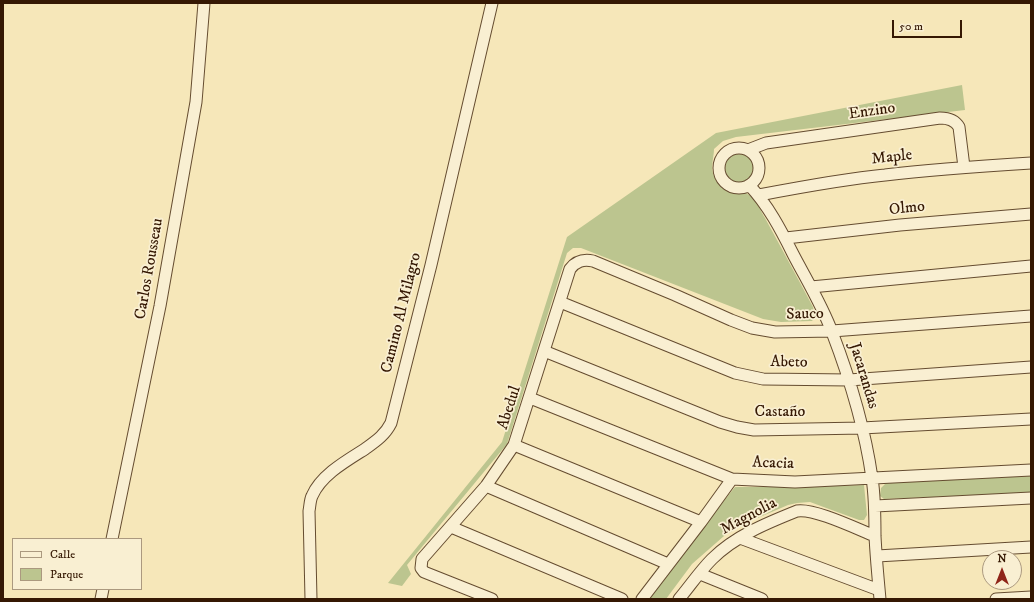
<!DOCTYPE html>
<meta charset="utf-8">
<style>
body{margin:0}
#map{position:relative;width:1034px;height:602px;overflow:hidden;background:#f6e7b9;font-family:"IM FELL DW Pica",serif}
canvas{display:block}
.frame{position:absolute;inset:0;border:4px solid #351803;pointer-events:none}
.legend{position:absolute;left:12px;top:538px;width:130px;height:52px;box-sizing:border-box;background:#f9efd2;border:1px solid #ab997f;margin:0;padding:5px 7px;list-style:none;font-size:12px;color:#351803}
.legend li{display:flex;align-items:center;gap:8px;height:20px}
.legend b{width:20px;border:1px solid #ab997f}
.north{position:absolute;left:982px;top:550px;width:40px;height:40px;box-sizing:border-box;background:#f9efd2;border:1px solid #ab997f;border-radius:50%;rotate:0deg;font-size:11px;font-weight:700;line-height:16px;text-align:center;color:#351803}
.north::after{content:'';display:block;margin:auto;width:14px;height:18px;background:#8f2418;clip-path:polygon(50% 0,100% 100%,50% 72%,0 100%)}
.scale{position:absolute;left:892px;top:20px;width:70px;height:18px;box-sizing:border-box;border:2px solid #351803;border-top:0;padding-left:5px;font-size:12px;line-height:14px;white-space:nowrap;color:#351803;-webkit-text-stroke:3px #f9efd2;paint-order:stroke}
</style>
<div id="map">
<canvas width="1034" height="602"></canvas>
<div class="frame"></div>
<ul class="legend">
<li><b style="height:5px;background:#f9efd2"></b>Calle</li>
<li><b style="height:11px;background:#bcc58f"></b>Parque</li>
</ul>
<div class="north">N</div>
<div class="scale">50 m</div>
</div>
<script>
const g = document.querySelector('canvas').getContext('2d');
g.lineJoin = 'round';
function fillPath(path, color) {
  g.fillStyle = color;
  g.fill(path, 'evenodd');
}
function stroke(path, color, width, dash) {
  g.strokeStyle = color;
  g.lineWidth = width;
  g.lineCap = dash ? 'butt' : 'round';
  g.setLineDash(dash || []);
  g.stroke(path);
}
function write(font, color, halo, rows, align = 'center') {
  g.font = font + ' "IM FELL DW Pica",serif';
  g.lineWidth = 3.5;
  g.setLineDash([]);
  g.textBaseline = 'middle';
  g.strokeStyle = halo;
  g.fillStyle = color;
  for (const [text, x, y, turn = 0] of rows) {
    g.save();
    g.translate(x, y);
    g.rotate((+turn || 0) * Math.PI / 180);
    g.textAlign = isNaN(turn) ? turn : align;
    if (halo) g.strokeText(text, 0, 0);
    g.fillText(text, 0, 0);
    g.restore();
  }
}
fillPath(new Path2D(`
 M962 85 965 110 736 137 723 141 714 149C714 157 710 168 714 176 722 196 741 187 752 197 757 201 761 212 765 218 781 247 797 277 813 307L815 317 812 321 781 322 763 319 581 248H573L567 253 507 444 407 565 411 574 402 586 388 583 502 442 567 237 716 133Z
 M725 168a14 14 0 1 1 28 0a14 14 0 1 1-28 0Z
 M1031 476V493L884 499 880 496 881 488 886 483Z
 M864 485 867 515 864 520H859L810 502 797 503 788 505 746 523 724 536 692 564 666 599H645L735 487H800Z`), '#bcc58f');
const minor = new Path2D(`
 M719 168a20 20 0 1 1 40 0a20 20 0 1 1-40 0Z
 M748 150 766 143 940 118C948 118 955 120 959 127L964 167
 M749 185C768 205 781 230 793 254 806 279 822 305 832 332 850 379 865 429 872 478 875 497 875 516 875 536 876 557 878 578 880 599
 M759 195C801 187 843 179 885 175 934 169 982 166 1031 163
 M786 238 900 225 1031 214
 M811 287 1031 266
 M560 302 735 373 763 379 849 380 1031 367
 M544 351 720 422 737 427 754 430 862 428 1031 419
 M530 398 732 479 795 482 1031 470
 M514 445 701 522
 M486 486 668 564
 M875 506 1031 498
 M451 527 622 599
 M740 538 879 590
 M112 539 160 306 196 102 204 3
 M877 556 1031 547
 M700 574 762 599
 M101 599 103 589
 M311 599 309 511C310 506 310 500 312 496 321 475 346 461 365 449 376 441 385 435 391 423L431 265 492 3
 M492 599 424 572 421 568 422 559 486 486 514 445 570 269C576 261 583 259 593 261L675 295 731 320 752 328 775 332 832 331 1031 316
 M642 599 701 522 732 479
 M679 599C690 586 700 571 712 559 735 536 767 523 797 511 814 508 857 529 875 536
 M996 599 1031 597`);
stroke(minor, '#654c30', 13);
stroke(minor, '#f9efd2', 11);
write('16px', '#351803', '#f9efd2', [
 ["Enzino",872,112,-8],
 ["Maple",892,158,-6],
 ["Olmo",907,209,-6],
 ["Carlos Rousseau",150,269,-80],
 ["Camino Al Milagro",402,313,-76],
 ["Sauco",805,315,-1],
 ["Abeto",789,363,1],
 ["Jacarandas",863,376,73],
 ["Abedul",510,408,-72],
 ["Castaño",780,413],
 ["Acacia",773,464,2],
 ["Magnolia",749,517,-28]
]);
</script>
